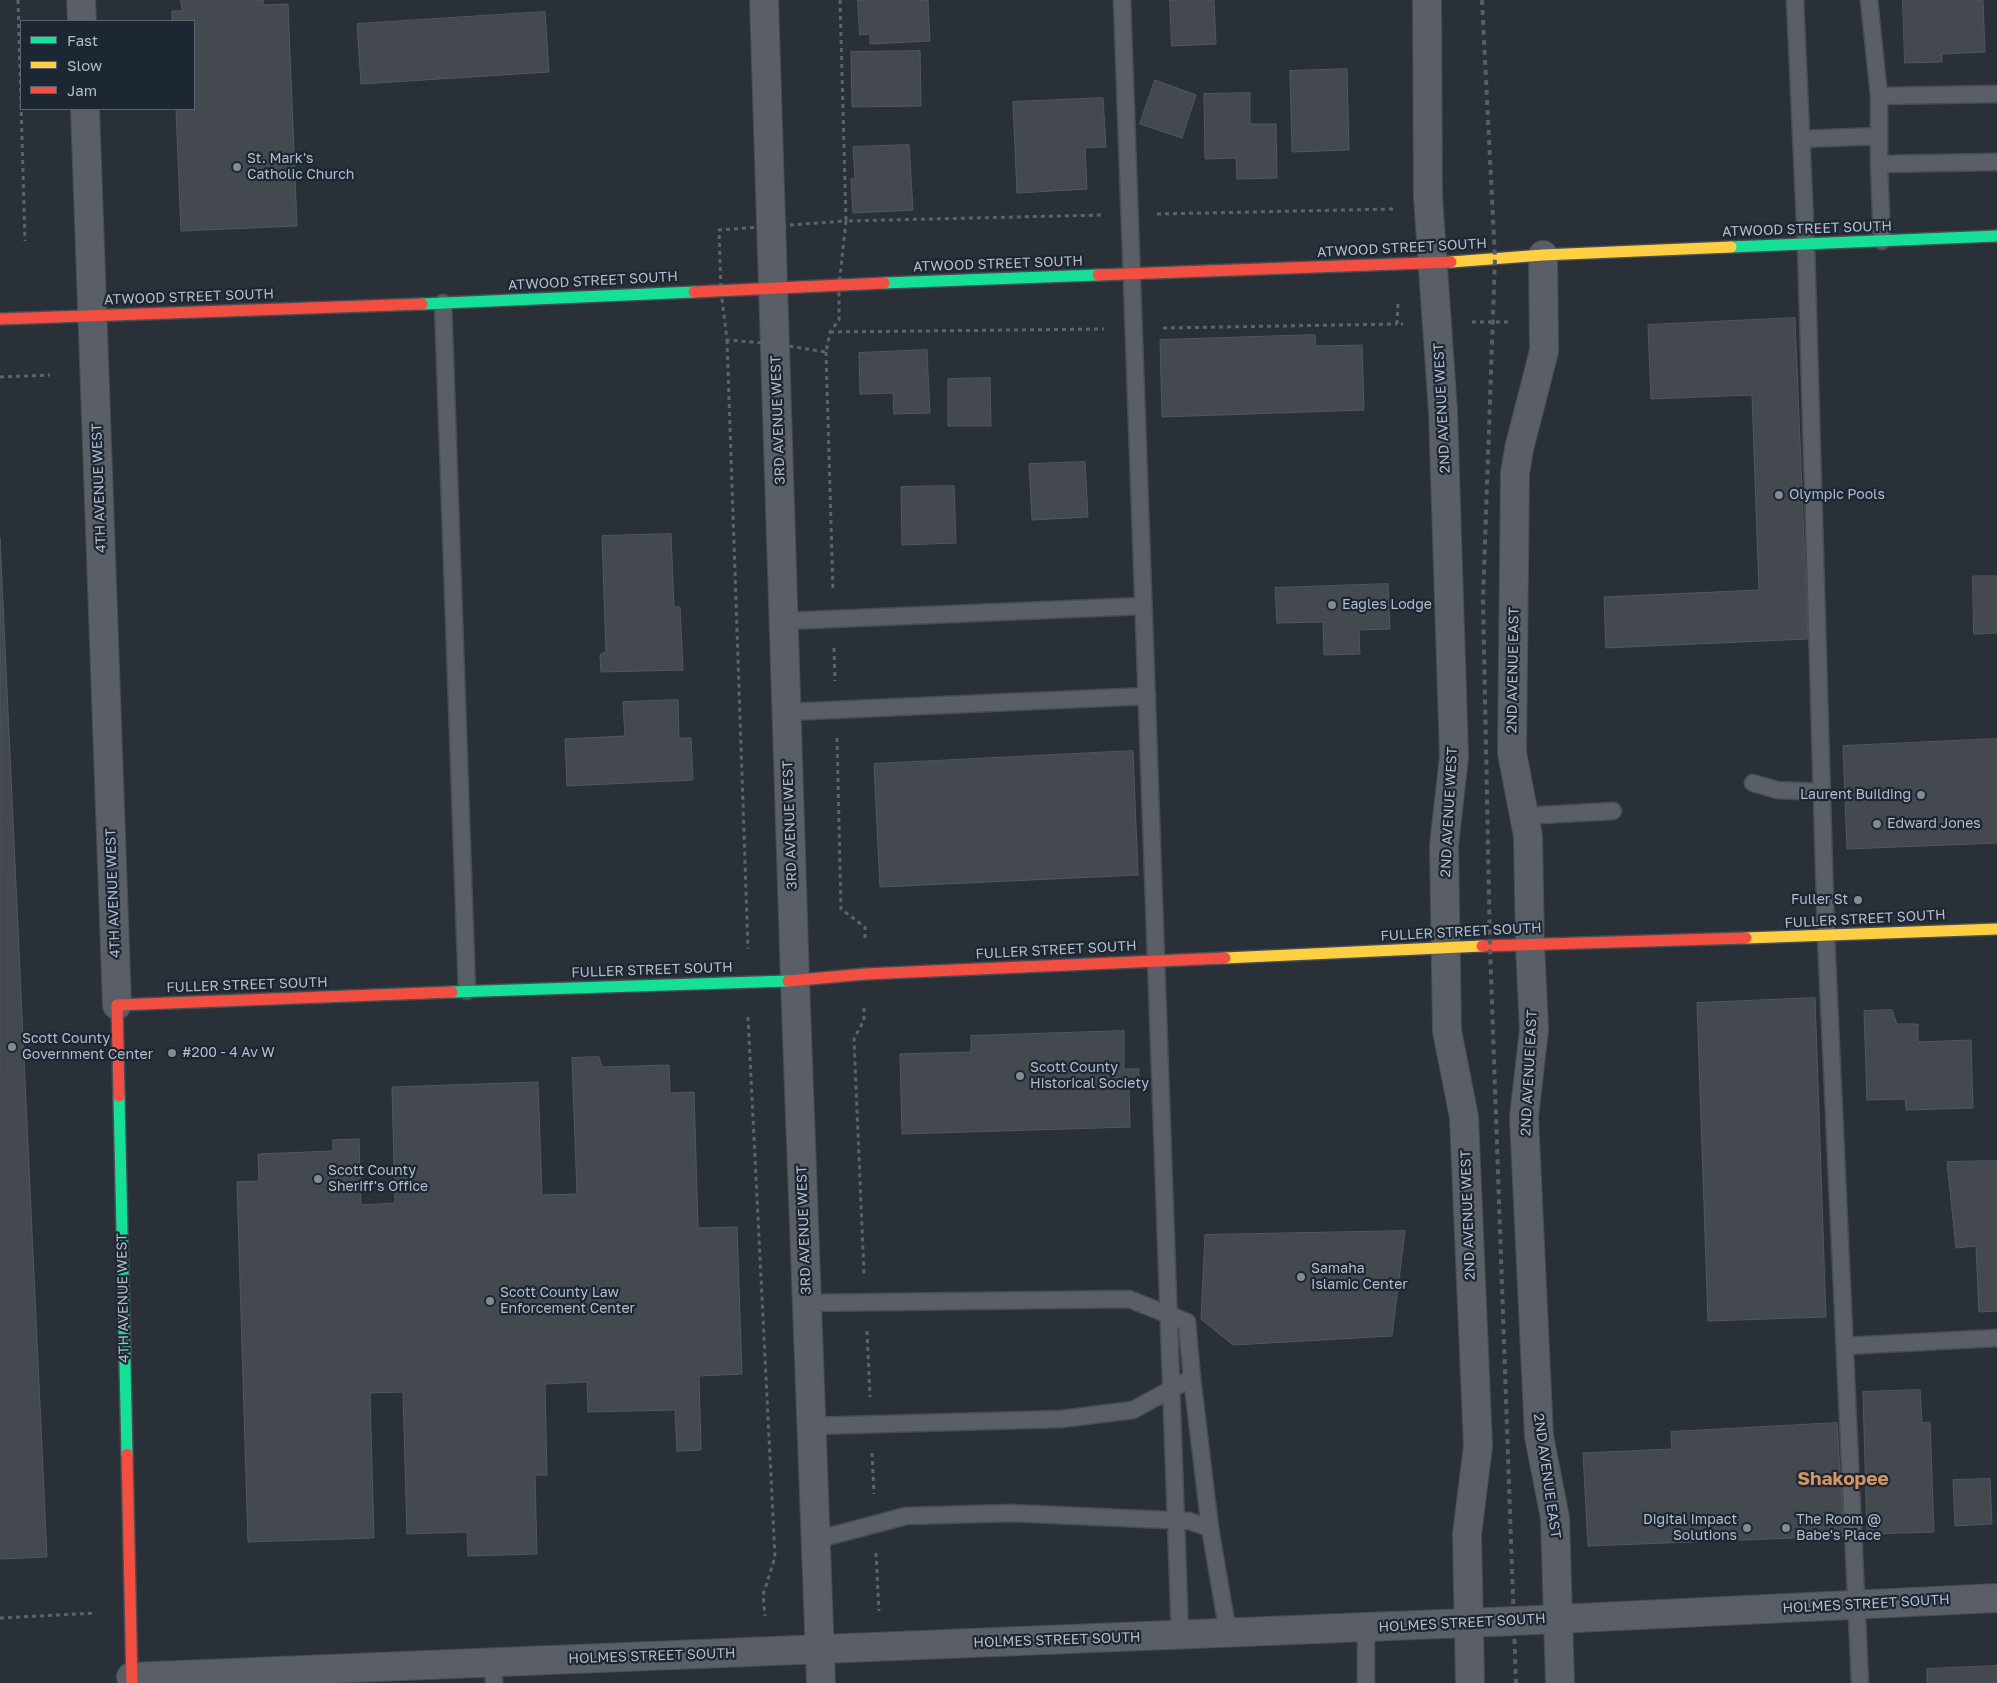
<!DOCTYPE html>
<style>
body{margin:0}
#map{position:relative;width:1997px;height:1683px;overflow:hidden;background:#2a3038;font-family:"Golos Text",sans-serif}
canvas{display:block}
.legend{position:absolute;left:20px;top:20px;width:175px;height:90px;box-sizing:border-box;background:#1d2633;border:1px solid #59626f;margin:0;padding:6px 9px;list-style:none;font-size:15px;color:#b4bcc9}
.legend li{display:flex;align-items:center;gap:10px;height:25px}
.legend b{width:25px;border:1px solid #59626f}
</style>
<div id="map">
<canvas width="1997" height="1683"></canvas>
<ul class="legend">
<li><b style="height:6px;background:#16e098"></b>Fast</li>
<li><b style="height:6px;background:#ffcf43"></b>Slow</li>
<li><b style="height:6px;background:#f24e42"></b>Jam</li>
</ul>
</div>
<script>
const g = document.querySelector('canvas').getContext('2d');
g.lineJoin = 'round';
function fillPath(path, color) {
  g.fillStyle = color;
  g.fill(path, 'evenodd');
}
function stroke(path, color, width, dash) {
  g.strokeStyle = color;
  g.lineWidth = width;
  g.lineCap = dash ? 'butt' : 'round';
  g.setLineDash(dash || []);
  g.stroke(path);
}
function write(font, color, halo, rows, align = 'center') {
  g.font = font + ' "Golos Text",sans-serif';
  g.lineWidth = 4.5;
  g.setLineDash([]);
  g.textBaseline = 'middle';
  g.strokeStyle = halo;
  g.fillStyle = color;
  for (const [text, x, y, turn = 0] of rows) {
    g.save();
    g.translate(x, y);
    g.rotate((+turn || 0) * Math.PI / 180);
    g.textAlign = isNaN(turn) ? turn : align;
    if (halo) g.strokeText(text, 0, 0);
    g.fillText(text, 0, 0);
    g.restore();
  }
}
const building = new Path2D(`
 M181 0H263V5L288 4 297 226 181 231 176 109H194V21H172V11H182Z
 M858 0H928L930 41 870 44V34L860 35Z
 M1170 0H1214L1216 44 1172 46Z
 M1903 0H1983L1985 52 1942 54V62L1905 63Z
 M545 12 549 72 361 84 357 24Z
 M920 51 921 106 852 107 851 52Z
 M1347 69 1349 150 1292 152 1290 71Z
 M1155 80 1196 95 1182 138 1140 124Z
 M1250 93V124H1276L1277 178 1237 179 1236 158 1205 159 1204 94Z
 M1103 98 1106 147 1085 148 1087 189 1017 193 1013 102Z
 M909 145 913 210 853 213 851 179H855L853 147Z
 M1795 318 1808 639 1606 648 1604 597 1759 590 1752 395 1651 399 1648 325Z
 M1315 335 1316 346 1362 345 1364 410 1162 417 1160 340Z
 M927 350 930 413 894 414 893 393 860 394 859 353Z
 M990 378 991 426H948V379Z
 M1085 462 1088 517 1032 520 1029 464Z
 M954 486 956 543 902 545 901 487Z
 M671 534 674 607H680L683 670 601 672 600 655 606 651 602 536Z
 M0 538 47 1557 0 1559Z
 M1973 576H1997V633L1974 634Z
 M1388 584 1390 629 1359 630 1360 654 1324 655 1323 622 1277 623 1275 588Z
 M678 700 679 738H691L693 780 567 786 565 739 625 736 623 702Z
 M1997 739V843L1847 849 1843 746Z
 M1133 751 1138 875 880 887 874 764Z
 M1815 998 1826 1317 1708 1321 1697 1003Z
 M1892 1010 1897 1024H1918V1042L1971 1040 1973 1108 1906 1110 1905 1099 1867 1100 1864 1011Z
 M1124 1031V1069H1139V1083L1129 1090 1130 1127 902 1134 900 1054 971 1052V1036Z
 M599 1057 602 1067 669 1065 670 1093 694 1092 698 1228 737 1227 742 1374 699 1376 701 1450 677 1451 675 1410 588 1412 587 1382 545 1384 547 1475H535L537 1554 468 1556 467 1532 407 1534 403 1392 370 1393 374 1538 248 1542 237 1182 259 1181 258 1154 333 1151V1140L359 1139 361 1205 395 1203 392 1087 538 1082 542 1195 577 1194 572 1058Z
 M1997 1161V1311L1979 1312 1976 1246 1956 1248 1947 1162Z
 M1405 1231 1392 1336 1233 1345 1201 1319 1205 1235Z
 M1920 1390 1922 1423 1930 1422 1934 1532 1867 1534 1863 1392Z
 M1837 1423 1844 1536 1588 1546 1583 1453 1672 1449 1671 1432Z
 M1990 1479 1992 1524 1955 1526 1953 1480Z
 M1997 1666V1683H1927V1669Z`);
fillPath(building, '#444950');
stroke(building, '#52575f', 1);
const lane = new Path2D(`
 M1122 0 1180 1635
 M1795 0 1806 244 1826 936 1860 1683
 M1869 0 1879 96V164L1997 162
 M1879 96 1997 94
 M1801 139 1879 136
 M1879 164 1882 241
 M443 303 467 991
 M785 621 1143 606
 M787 712 1147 696
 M1753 783 1777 790 1822 792
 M1524 816 1613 811
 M807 1303 1129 1299 1187 1322 1192 1378 1133 1410 1061 1419 811 1426
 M1845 1346 1997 1338
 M1192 1378 1210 1528
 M815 1540 906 1516 1011 1513 1189 1521 1210 1528 1228 1633
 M493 1662 494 1683
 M1366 1683V1627`);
const street = new Path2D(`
 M81 0 82 21
 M764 0 795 981 821 1683
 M1427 0 1428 197 1443 411 1454 757 1444 845 1447 1031 1464 1117 1478 1446 1467 1534 1470 1683
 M85 109 117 1005
 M1543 255 1544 351 1519 449 1515 473 1512 753 1528 836 1530 945 1534 1030 1524 1117 1539 1436 1555 1518 1560 1683
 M131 1677 1515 1621 1997 1598`);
const fast = new Path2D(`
 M1731 247 1997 236
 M884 283 1098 275
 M422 304 694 292
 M452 992 788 981
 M119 1096 127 1454`);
const slow = new Path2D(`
 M1451 262 1543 255 1731 247
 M1746 938 1997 929
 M1225 958 1482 946`);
const jam = new Path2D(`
 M1098 275 1451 262
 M694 292 884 283
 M0 319 422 304
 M1482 946 1746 938
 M788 981 865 974 1225 958
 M119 1096 117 1005 452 992
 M127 1454 132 1683`);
stroke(lane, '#484c53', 19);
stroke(street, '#484c53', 30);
stroke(fast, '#484c53', 14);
stroke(slow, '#484c53', 14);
stroke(jam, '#484c53', 14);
stroke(new Path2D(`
 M18 0 25 241
 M840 0 846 221 1101 215
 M1157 214 1393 209
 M846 221 839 285V320L830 332 826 352 776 344 727 340 721 291 719 230Z
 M1398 304 1397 324H1403
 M1472 322H1508
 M1163 328 1397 324
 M830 332 1104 329
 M727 340 748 949
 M826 352 833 591
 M0 377 50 375
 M834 648 835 681
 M837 738 841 909 865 927V940
 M864 1008V1020L854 1039 864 1274
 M748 1017 775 1557 763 1595 765 1616
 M867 1331 870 1397
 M872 1453 874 1494
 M876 1553 879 1611
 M0 1618 96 1613`), '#5d636a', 3, [4, 4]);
stroke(lane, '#5a5e66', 16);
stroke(street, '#5a5e66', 28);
stroke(fast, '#16e098', 11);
stroke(slow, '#ffcf43', 11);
stroke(jam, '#f24e42', 11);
stroke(new Path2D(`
 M1482 0 1495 258 1483 599 1490 946 1516 1683`), '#595d64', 4, [5, 5]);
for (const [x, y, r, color] of [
 [237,167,5,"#848b96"],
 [1779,495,5,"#848b96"],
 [1332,605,5,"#848b96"],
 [1921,795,5,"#848b96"],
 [1877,824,5,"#848b96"],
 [1858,900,5,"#848b96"],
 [12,1047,5,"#848b96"],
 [172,1053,5,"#848b96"],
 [1020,1076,5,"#848b96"],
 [318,1179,5,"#848b96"],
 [1301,1277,5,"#848b96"],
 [490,1301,5,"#848b96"],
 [1747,1528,5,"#848b96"],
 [1786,1528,5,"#848b96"]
]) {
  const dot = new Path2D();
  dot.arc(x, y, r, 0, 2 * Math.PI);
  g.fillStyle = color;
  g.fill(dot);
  stroke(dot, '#1d2633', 2);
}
write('14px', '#b4bcc9', '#1d2633', [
 ["St. Mark's",247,159],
 ["Catholic Church",247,175],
 ["Olympic Pools",1789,495],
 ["Eagles Lodge",1342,605],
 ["Laurent Building",1911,795,"right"],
 ["Edward Jones",1887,824],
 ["Fuller St",1848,900,"right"],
 ["Scott County",22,1039],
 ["Government Center",22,1055],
 ["#200 - 4 Av W",182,1053],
 ["Scott County",1030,1068],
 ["Historical Society",1030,1084],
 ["Scott County",328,1171],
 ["Sheriff's Office",328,1187],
 ["Samaha",1311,1269],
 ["Islamic Center",1311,1285],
 ["Scott County Law",500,1293],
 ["Enforcement Center",500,1309],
 ["Digital Impact",1737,1520,"right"],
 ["Solutions",1737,1536,"right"],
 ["The Room @",1796,1520],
 ["Babe's Place",1796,1536]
], 'left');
write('14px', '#b4bcc9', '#1d2633', [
 ["ATWOOD STREET SOUTH",1807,229,-2],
 ["ATWOOD STREET SOUTH",1402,248,-3],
 ["ATWOOD STREET SOUTH",998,264,-2],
 ["ATWOOD STREET SOUTH",593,281,-3],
 ["ATWOOD STREET SOUTH",189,297,-2],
 ["2ND AVENUE WEST",1442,408,-93],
 ["3RD AVENUE WEST",778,420,-92],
 ["4TH AVENUE WEST",99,488,-92],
 ["2ND AVENUE EAST",1513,670,-89],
 ["2ND AVENUE WEST",1449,812,-87],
 ["3RD AVENUE WEST",790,825,-92],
 ["4TH AVENUE WEST",113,893,-92],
 ["FULLER STREET SOUTH",1865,919,-3],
 ["FULLER STREET SOUTH",1461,932,-3],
 ["FULLER STREET SOUTH",1056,950,-3],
 ["FULLER STREET SOUTH",652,970,-2],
 ["FULLER STREET SOUTH",247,985,-2],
 ["2ND AVENUE EAST",1529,1073,-87],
 ["2ND AVENUE WEST",1468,1215,-92],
 ["3RD AVENUE WEST",804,1230,-92],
 ["4TH AVENUE WEST",123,1298,-91],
 ["2ND AVENUE EAST",1547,1476,82],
 ["HOLMES STREET SOUTH",1866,1604,-3],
 ["HOLMES STREET SOUTH",1462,1623,-3],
 ["HOLMES STREET SOUTH",1057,1640,-2],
 ["HOLMES STREET SOUTH",652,1656,-2]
]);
write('bold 19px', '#d59563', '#1d2633', [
 ["Shakopee",1843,1479]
]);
</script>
